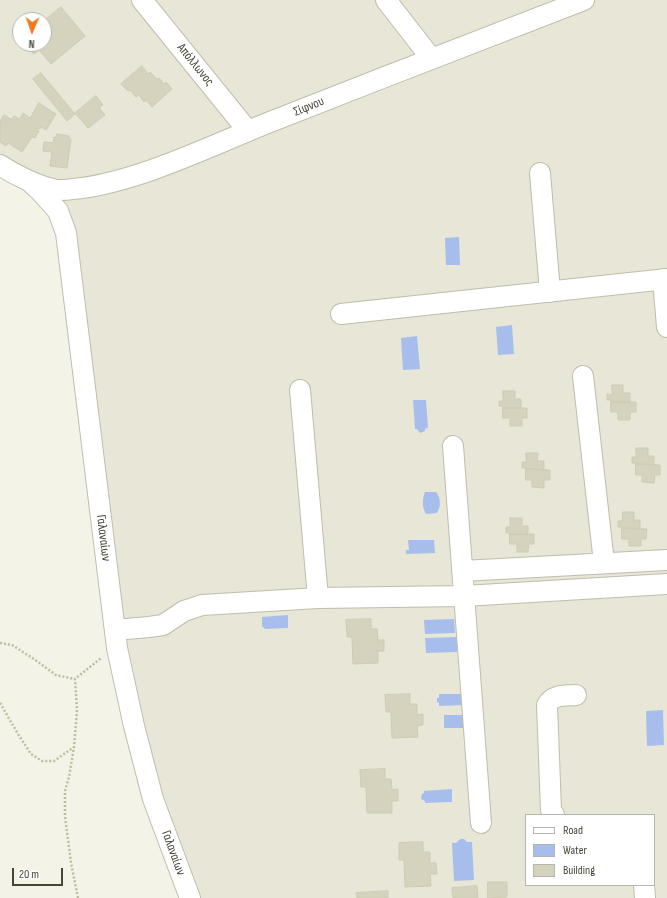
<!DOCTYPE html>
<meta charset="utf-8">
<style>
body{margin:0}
#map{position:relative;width:667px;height:898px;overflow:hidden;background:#f3f3e8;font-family:"Sofia Sans Condensed",sans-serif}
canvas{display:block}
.legend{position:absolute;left:525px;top:814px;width:130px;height:72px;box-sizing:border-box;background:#fff;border:1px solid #b5b5af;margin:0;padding:5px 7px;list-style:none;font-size:12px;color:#474537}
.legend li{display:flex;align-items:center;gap:8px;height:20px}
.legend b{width:20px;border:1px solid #b5b5af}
.north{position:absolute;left:12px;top:12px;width:40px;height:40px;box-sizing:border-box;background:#fff;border:1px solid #b5b5af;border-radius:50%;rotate:182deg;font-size:11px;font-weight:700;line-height:16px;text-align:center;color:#474537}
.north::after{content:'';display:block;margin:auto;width:14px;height:18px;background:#f17922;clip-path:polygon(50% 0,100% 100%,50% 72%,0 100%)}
.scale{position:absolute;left:12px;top:868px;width:51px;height:18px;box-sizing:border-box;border:2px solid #474537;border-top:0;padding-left:5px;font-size:12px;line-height:14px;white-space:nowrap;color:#474537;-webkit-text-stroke:3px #fff;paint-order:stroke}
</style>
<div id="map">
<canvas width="667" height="898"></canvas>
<ul class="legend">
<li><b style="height:5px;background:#fff"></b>Road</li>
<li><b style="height:11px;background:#a7beed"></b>Water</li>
<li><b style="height:11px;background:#d5d2be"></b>Building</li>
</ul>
<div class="north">N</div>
<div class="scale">20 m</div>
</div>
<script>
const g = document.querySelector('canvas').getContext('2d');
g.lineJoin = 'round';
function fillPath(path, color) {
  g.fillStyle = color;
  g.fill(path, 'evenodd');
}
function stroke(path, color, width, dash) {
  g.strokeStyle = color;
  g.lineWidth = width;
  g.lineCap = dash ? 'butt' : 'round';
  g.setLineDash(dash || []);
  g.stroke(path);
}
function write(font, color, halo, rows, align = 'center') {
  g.font = font + ' "Sofia Sans Condensed",sans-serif';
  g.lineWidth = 3.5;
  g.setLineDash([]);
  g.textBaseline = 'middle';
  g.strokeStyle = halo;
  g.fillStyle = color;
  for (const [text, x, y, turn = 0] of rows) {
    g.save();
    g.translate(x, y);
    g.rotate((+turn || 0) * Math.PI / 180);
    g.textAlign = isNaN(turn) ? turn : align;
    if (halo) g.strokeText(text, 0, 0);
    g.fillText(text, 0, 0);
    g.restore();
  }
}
fillPath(new Path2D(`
 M0 0H667V898H191L134 729 64 228 0 163ZM20 20H44V44H20ZM526 815H654V885H526Z`), '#e7e6d7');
fillPath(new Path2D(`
 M459 237 460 265H446L445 238Z
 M512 325 514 354 498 355 496 327Z
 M417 336 420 369 403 370 401 338Z
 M413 400H426L428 428 425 429V431L420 433 417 429H415Z
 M425 492H436C441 498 441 506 437 513L426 514C422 507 422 500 425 492Z
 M408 540H434L435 553 406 554V550H409Z
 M288 615V628L265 629 262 626V617Z
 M454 619 455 633 425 634 424 620Z
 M457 637V652L426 653 425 638Z
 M439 694H462L463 705 439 706V703L437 702V698H439Z
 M663 710 664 745 647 746 646 711Z
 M444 715H466L467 728H444Z
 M452 789V802L425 803V801L421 799 422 794 424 793V791Z
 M461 839H464L467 842H472L474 880 454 881 452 843H456L459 840Z`), '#a7beed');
const building = new Path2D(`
 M61 7 85 36 51 64 39 50 34 54 26 44H44V21Z
 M142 66 148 74 150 72 157 79 159 78 164 84 166 82 172 89 152 107 146 100 144 102 139 95 136 97 130 90 128 91 121 84Z
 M41 73 75 114 67 121 33 79Z
 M96 96 103 105 99 108 105 115 88 128 75 113Z
 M39 103 56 114 46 130 41 127 40 129 38 128 37 130 39 131 35 138 32 137 22 152 8 143 6 146 0 142V121L4 115 11 119 9 121 10 122 14 116 20 119 23 113 30 118Z
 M57 134 69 136V139H71L67 168 50 166 52 152 43 151 44 142 53 143 54 137H56Z
 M612 385H623V393H630V402H611V400H607V394L612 395Z
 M503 391H515V399H521V408H503V406H499V401H503Z
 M611 402H636V412H630V420H618V412H611Z
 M503 408H527V418H522V426H510V418H503Z
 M636 448H648V456H654V465L636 464V463H632V457H636Z
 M526 453H538L537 461H544V470L526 469V468H522V462H526Z
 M636 464 660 465V475H655L654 483 642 482V475H636Z
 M526 469 550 470V480H544V488L532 487V480H526Z
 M623 512H634V520H640V529L622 528V527H618V521H622Z
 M510 518H522V526H528V534H510V533H506V527H510Z
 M622 528 647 529 646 539H641V546H629V539H622Z
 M510 534H534V544H529L528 552H517V544H510Z
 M371 619V629H377L378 640H384V651H378V663L353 664 352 637H347L346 620Z
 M410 694V704H417V715L423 714V725L417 726 418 737 392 738 391 712H386L385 695Z
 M385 769V779H391L392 790 398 789V801H392V813H367L366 787H361L360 770Z
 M423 842V852H430V863H436L437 874H430L431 886 405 887 404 860H399V843Z
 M488 882H507V897L488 898Z
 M477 886 478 898H453L452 888Z
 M388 891V898H357L356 893Z`);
fillPath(building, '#d5d2be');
stroke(building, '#cfccb2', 1);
const minor = new Path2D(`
 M142 0 248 131
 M386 0 431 58
 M0 165C15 175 39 187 57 190 62 190 68 190 73 189 98 187 122 180 146 172 187 158 226 140 265 124 371 82 478 41 584 0
 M540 173 550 292
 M29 181 41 192 58 211 66 233 117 648 134 726 153 799 190 898
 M663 279 667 327
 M341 314 667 279
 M583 376 604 563
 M300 390 318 598
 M453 446 481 823
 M462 571 667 560
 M115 630 149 627 163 625 184 611 202 605 318 598 464 596 667 584
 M554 815 551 810 547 705C553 694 565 696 576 695
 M644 885 645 898`);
stroke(minor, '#bfbdab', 22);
stroke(new Path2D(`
 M0 643 12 645 34 659 56 675 75 679
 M0 703 18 734 31 754 42 761H54L74 747
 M78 898 71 863 65 816V791L69 777 74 747 77 710 75 679 101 658`), '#c0bd9d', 2.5, [2, 2]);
stroke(minor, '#fff', 20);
write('13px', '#474537', '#fff', [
 ["Απόλλωνος",195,65,51],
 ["Σίφνου",309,107,-22],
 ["Γαλαναίων",103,538,83],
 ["Γαλαναίων",173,853,70]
]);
</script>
